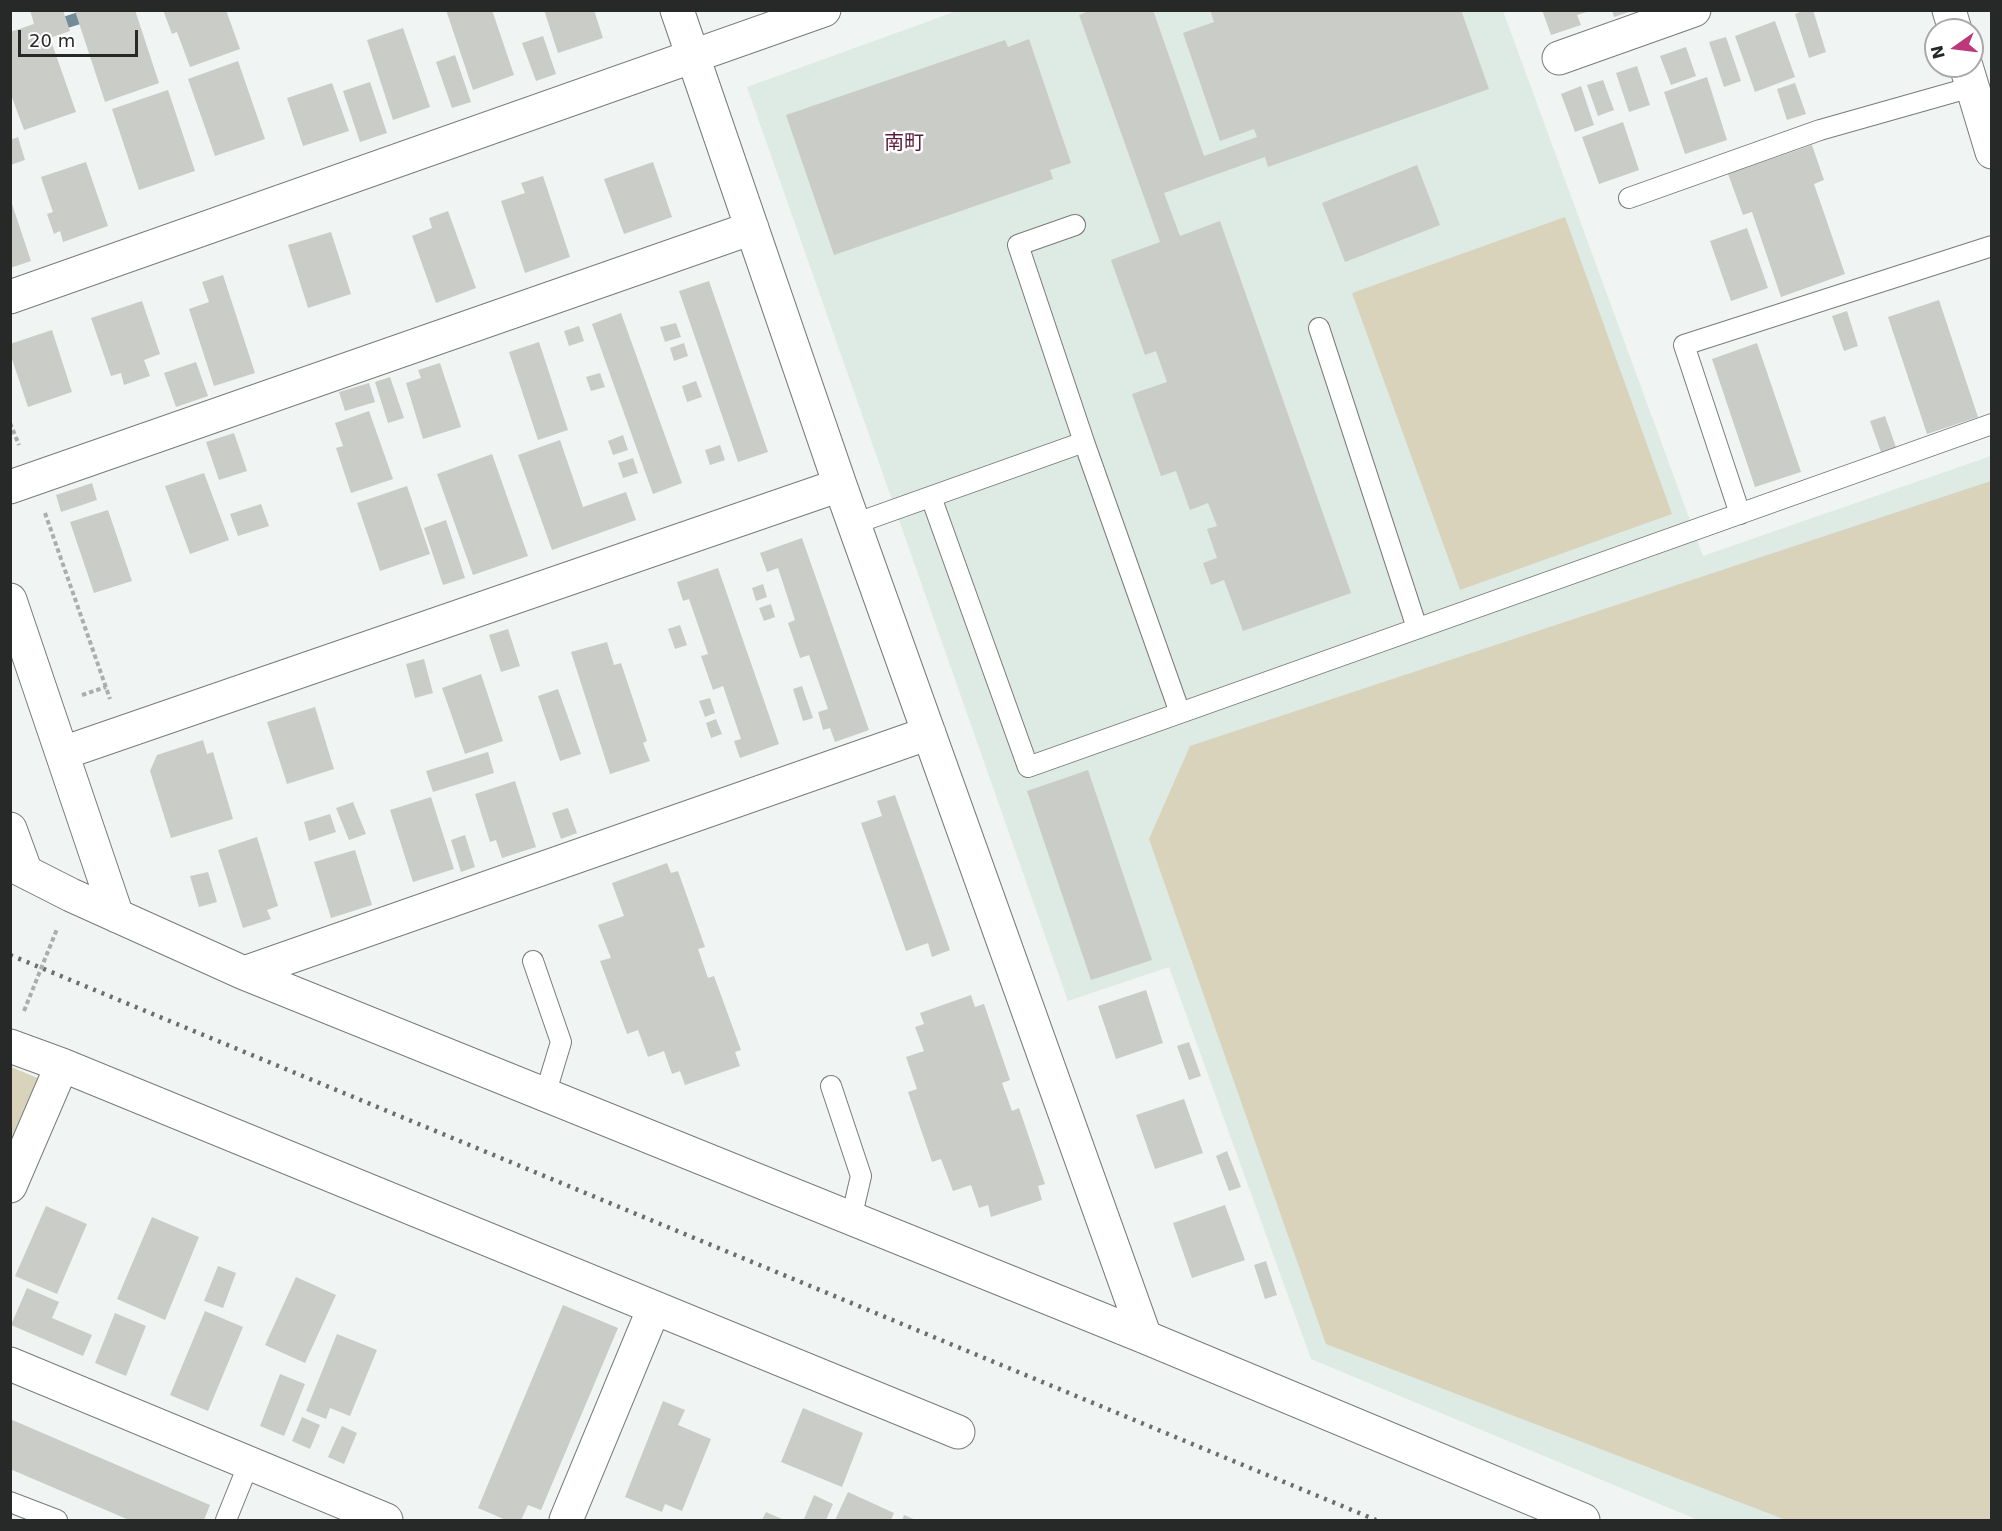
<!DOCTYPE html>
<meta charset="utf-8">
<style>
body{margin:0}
#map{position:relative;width:2002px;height:1531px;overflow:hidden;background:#f0f4f2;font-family:"DejaVu Sans",sans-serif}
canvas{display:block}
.frame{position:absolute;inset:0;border:12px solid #272928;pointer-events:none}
.north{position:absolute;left:1924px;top:18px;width:60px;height:60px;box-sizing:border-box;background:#fff;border:2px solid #a9a9a9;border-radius:50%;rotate:256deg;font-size:16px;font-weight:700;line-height:24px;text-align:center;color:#272928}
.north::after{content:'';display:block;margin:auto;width:21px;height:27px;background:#bd387b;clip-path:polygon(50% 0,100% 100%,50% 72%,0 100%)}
.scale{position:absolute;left:18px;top:30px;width:120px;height:27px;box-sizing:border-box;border:3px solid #272928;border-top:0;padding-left:8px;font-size:18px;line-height:21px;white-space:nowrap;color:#272928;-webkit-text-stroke:4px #fff;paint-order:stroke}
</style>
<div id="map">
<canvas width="2002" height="1531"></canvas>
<div class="frame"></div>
<div class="north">N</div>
<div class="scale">20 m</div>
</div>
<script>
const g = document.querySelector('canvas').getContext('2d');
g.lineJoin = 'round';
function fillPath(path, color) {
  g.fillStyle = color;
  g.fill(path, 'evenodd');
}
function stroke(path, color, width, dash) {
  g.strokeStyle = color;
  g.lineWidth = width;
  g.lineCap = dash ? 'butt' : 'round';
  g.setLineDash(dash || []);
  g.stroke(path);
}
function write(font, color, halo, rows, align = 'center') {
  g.font = font + ' "DejaVu Sans","Noto Sans JP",sans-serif';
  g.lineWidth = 5;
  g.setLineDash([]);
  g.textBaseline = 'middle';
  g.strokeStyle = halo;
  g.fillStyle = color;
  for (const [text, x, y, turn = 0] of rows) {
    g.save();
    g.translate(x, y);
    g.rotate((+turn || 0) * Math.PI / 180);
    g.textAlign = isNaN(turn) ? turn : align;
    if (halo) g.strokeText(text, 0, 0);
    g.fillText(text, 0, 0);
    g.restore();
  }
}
fillPath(new Path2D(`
 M957 11H1503L1703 556 1991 456V1520H1698L1311 1359 1169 967 1068 1001 747 87Z`), '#deeae4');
fillPath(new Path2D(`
 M1565 217 1672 514 1460 590 1352 293Z
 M1991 481V1520H1786L1326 1344 1149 839 1190 746Z
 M11 1067 40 1079 11 1149Z`), '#d9d3bc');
stroke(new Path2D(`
 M51 27 92 14`), '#738c99', 12);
fillPath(new Path2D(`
 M30 10H63L70 31 50 38 76 112 24 130 10 92V32L34 24Z
 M78 10H135L159 83 105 102 75 11Z
 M163 10H226L240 49 190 67 177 32 172 34Z
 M446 10H492L514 75 473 90Z
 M544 10H594L603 38 558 53Z
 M1091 10H1153L1204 156 1257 137 1254 129 1220 141 1183 33 1214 22 1210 10H1461L1489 89 1268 167 1265 157 1164 193 1180 236 1220 221 1351 593 1243 631 1224 580 1211 585 1203 563 1217 558 1207 529 1217 526 1208 503 1190 510 1176 471 1161 476 1132 394 1167 382 1156 351 1145 355 1111 260 1160 242 1079 15Z
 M1542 10H1590V11L1577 15 1581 25 1551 35Z
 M1612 10H1632V11L1614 17Z
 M1805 10H1813L1826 52 1809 58 1795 14Z
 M1775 21 1795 77 1755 92 1735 36Z
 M403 28 430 107 393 120 367 40Z
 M543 36 556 74 536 81 522 43Z
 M1726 37 1741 81 1724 87 1709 42Z
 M1029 39 1071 163 1050 170 1053 179 834 255 786 115 1005 40 1008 47Z
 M1686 47 1696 76 1671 85 1660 56Z
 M455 55 471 102 452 108 436 62Z
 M238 61 265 139 215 156 188 79Z
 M1637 66 1650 105 1629 112 1616 73Z
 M1707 77 1727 140 1685 154 1664 92Z
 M1603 80 1614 110 1598 116 1587 85Z
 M370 82 387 133 360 142 343 91Z
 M332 83 349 131 303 146 287 98Z
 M1795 83 1806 114 1787 120 1777 89Z
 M1581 86 1594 125 1575 132 1561 94Z
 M168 90 195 171 139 190 112 109Z
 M1623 122 1639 170 1599 184 1582 137Z
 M18 137 25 160 10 165V140Z
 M1812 145 1824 180 1814 184 1845 274 1781 297 1752 212 1743 215 1728 174Z
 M86 162 108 226 63 242 60 231 54 234 47 214 53 212 41 177Z
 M653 162 672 217 624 234 604 179Z
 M1417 165 1440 225 1345 262 1322 203Z
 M543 176 570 257 525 273 501 201 525 193 521 183Z
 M10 198 31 261 10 268Z
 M448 211 476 288 436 303 412 236 432 228 429 218Z
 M1747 228 1768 288 1731 301 1710 241Z
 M331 232 351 294 308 308 288 245Z
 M223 275 255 373 214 386 189 309 209 302 202 282Z
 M709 281 768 452 738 462 679 291Z
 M1939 300 1978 417 1927 434 1888 317Z
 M142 301 160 354 144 360 150 376 124 385 121 373 111 376 91 318Z
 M1847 311 1858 346 1844 351 1832 316Z
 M621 313 682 483 653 494 592 324Z
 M676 323 681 337 665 342 660 327Z
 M579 326 584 341 569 346 564 331Z
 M52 330 72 392 28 407 10 353V344Z
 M539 342 568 430 538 440 509 352Z
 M684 343 688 356 674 361 670 348Z
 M1757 343 1801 472 1755 487 1712 359Z
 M196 362 208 396 176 407 164 373Z
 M440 363 461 427 423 439 406 383 421 378 418 370Z
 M600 373 605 387 591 391 586 377Z
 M390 377 404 418 388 423 375 382Z
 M696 381 702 397 687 402 682 386Z
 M369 383 375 402 345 411 339 392Z
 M369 411 393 479 351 493 336 448 343 446 335 423Z
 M1885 416 1897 450 1882 455 1870 421Z
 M234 433 247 471 219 480 206 442Z
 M623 435 628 450 613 455 608 441Z
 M560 440 583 507 626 492 636 520 552 550 518 455Z
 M720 445 725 460 710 465 705 450Z
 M492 454 528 556 473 575 437 474Z
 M633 458 638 473 623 478 618 463Z
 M204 473 229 540 190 554 165 486Z
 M92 483 97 500 61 512 56 495Z
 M407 486 430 554 380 571 357 503Z
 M261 504 269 526 238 536 230 514Z
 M108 510 132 581 94 593 70 522Z
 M446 520 465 578 443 585 424 528Z
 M802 538 869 730 835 742 830 728 823 730 818 712 828 709 809 655 800 658 788 623 795 620 778 568 767 572 760 553Z
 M718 568 779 744 740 758 734 741 741 739 723 686 713 690 701 656 708 654 689 599 683 601 677 582Z
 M763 584 767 597 756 601 752 588Z
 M771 604 775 617 764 621 759 608Z
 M680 625 687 645 675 649 668 629Z
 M508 629 520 666 501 672 489 635Z
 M607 642 614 665 621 663 647 741 643 743 650 761 610 774 571 652Z
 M424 659 433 693 415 698 406 664Z
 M481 674 503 741 465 754 442 688Z
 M802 686 813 718 803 721 793 689Z
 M558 689 581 754 560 761 538 696Z
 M710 698 715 713 705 717 699 701Z
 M315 707 334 769 287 784 267 722Z
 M716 719 722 734 711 738 706 723Z
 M203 740 207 754 213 752 233 819 171 838 150 771 157 755Z
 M488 752 494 773 433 792 426 771Z
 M1088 770 1152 960 1091 980 1027 791Z
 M515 781 536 847 502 858 496 840 490 842 475 794Z
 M895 795 950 950 932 957 928 943 906 951 861 823 882 816 877 801Z
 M431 797 454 869 413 882 390 810Z
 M353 802 366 834 349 840 336 808Z
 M568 808 577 833 561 839 552 813Z
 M330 814 336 832 309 841 304 822Z
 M465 835 475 867 461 872 451 840Z
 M257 837 278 906 267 910 271 919 243 928 218 850Z
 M355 850 372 905 331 918 314 862Z
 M667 863 671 873 678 871 705 947 698 949 708 978 714 976 741 1050 735 1052 740 1066 685 1085 680 1071 672 1074 664 1051 648 1057 638 1030 627 1034 600 961 611 958 598 925 624 916 612 883Z
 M208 872 217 902 199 907 190 876Z
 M1146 990 1163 1043 1116 1059 1098 1006Z
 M971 995 975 1007 984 1004 1010 1080 1002 1083 1012 1111 1019 1108 1045 1184 1038 1186 1042 1200 991 1217 988 1205 979 1208 971 1185 953 1191 941 1159 932 1162 908 1092 917 1089 906 1057 924 1051 915 1027 924 1024 920 1013Z
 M1189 1042 1201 1076 1189 1080 1177 1046Z
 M1184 1099 1203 1153 1155 1169 1136 1115Z
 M1227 1151 1241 1187 1229 1191 1216 1156Z
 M1225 1205 1245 1260 1192 1278 1173 1223Z
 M46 1206 87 1224 57 1294 15 1276Z
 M152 1217 199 1237 165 1320 117 1299Z
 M1266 1261 1277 1295 1265 1299 1254 1265Z
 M218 1266 236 1273 223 1308 204 1301Z
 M296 1277 336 1295 305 1363 265 1345Z
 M27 1288 59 1302 52 1318 92 1335 83 1356 11 1325Z
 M563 1305 618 1328 541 1510 528 1505 521 1520H506L478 1508Z
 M205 1311 243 1327 208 1411 170 1395Z
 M115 1313 146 1326 126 1376 95 1363Z
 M337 1334 377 1350 350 1416 330 1408 326 1419 306 1411Z
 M280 1374 305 1384 284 1436 260 1426Z
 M663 1401 685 1410 678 1425 711 1439 682 1511 665 1504 662 1512 625 1497Z
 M803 1408 863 1433 842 1487 781 1462Z
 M302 1417 320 1425 310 1449 292 1441Z
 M10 1419 210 1505 204 1520H129L10 1469Z
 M342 1426 357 1433 344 1464 328 1457Z
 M848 1492 894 1513 891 1520H835Z
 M814 1495 833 1504 826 1520 804 1519Z
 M766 1512 784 1520H762Z
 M904 1515 916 1520H902Z`), '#caccc8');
const service = new Path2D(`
 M1629 198 1820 130 1972 87
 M1075 225 1018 245 1084 442
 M1319 328 1417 628
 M931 497 1028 767 1180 713
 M1740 514 1684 345 1992 246
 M854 524 1084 442 1180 713 1992 424
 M533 961 561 1042 545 1095
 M831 1086 861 1176 851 1219
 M10 1502 57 1520
 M226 1520 249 1463`);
const minor = new Path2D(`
 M677 10 840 485 1145 1337
 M1949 10 1955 30
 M1559 58 1694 10
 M1966 66 1992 152
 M10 297 824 10
 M10 487 752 228
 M10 600 117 916
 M63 753 840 485
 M10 829 25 870
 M10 864 71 895 244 973 1145 1337 1583 1520
 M244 973 929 733
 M10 1046 62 1065 958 1432
 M10 1186 62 1065
 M10 1364 386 1520
 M566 1520 654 1308`);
stroke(service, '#777b79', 22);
stroke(minor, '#777b79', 35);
stroke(new Path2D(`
 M10 423 19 445
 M45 513 110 699
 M82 695 106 687
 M24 1011 57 929`), '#abaead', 4, [4.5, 3]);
stroke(service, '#fff', 20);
stroke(minor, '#fff', 33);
stroke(new Path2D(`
 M10 955 1376 1520`), '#6b6e6d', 4.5, [3, 6]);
write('20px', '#5b1b3a', '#fff', [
 ["南町",904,144]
]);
</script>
